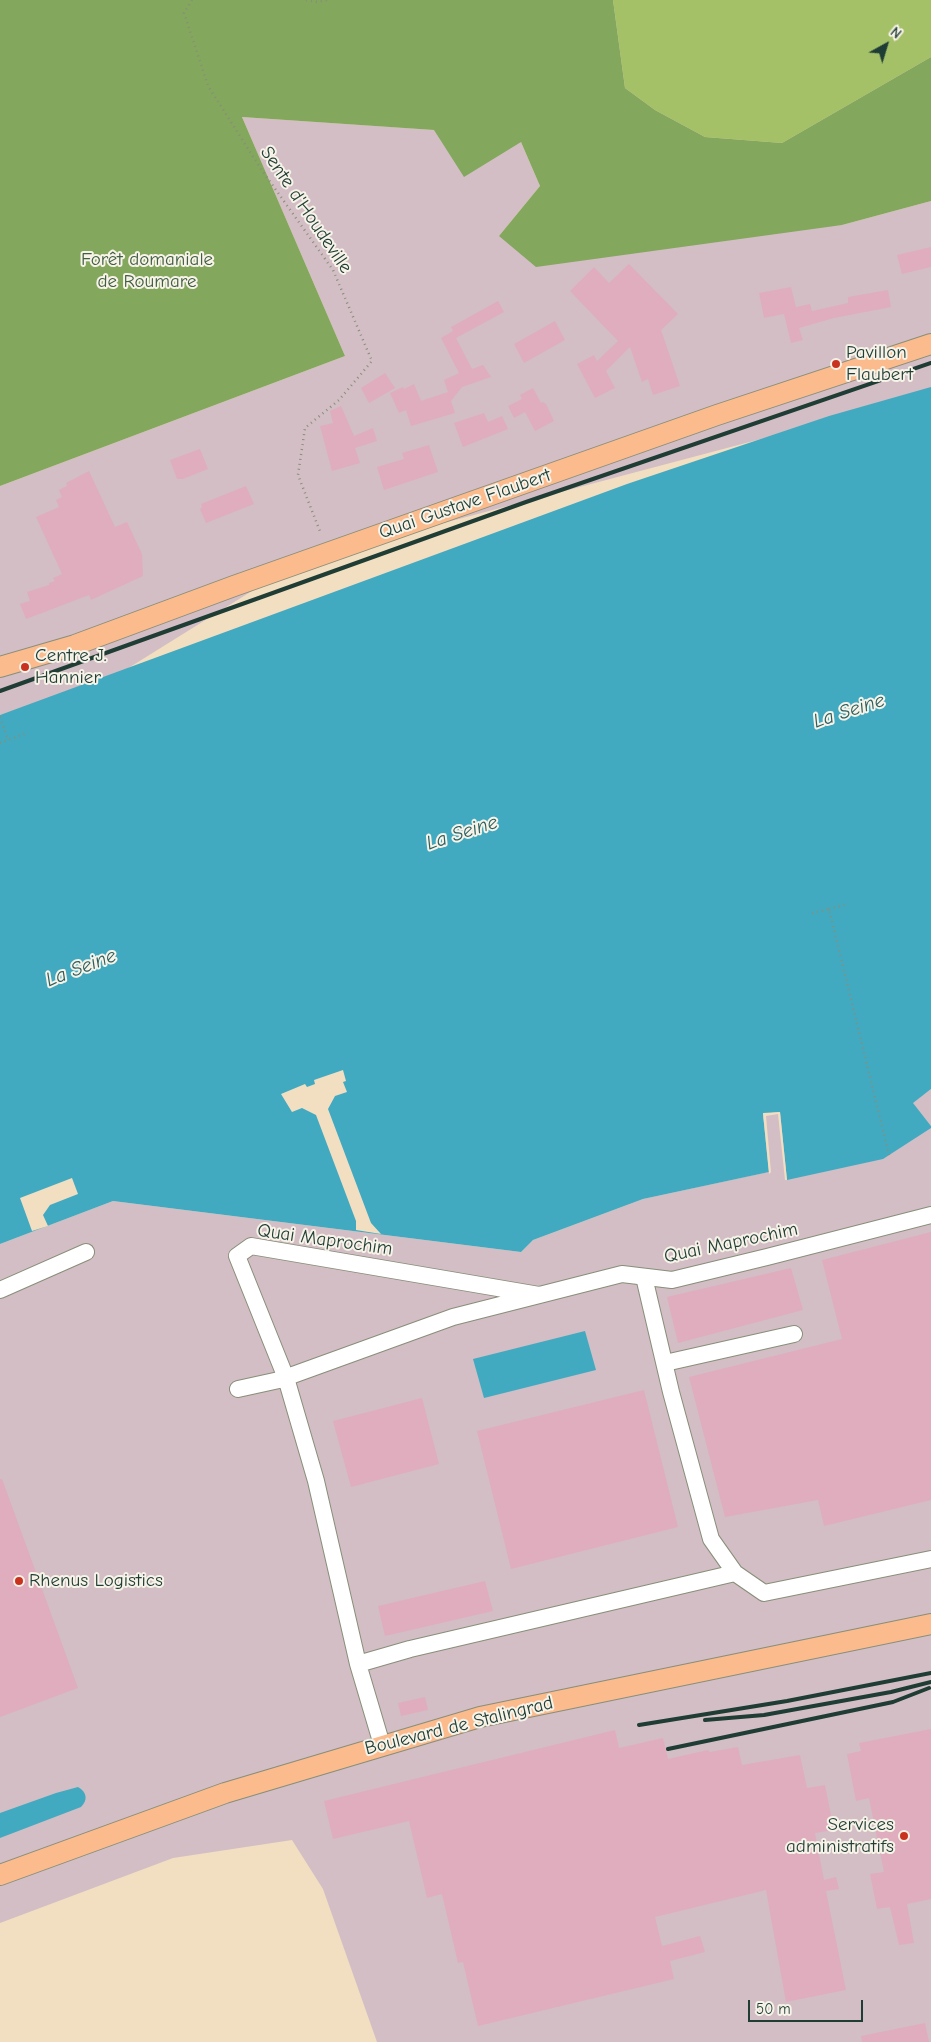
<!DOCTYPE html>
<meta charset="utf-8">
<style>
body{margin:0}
#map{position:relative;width:931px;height:2042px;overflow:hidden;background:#f2dec1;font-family:"Comic Neue",sans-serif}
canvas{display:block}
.north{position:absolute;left:861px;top:20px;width:50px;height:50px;-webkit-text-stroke:4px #f7f3e8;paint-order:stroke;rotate:39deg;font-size:14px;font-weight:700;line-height:20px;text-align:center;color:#1f3d34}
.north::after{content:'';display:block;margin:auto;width:18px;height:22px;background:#1f3d34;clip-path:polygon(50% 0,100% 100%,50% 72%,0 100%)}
.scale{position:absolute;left:748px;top:2000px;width:115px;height:22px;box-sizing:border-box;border:2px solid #1f3d34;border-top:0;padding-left:6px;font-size:15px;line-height:18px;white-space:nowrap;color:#1f3d34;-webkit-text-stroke:4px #f7f3e8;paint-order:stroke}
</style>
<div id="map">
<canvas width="931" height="2042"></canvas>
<div class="north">N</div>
<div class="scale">50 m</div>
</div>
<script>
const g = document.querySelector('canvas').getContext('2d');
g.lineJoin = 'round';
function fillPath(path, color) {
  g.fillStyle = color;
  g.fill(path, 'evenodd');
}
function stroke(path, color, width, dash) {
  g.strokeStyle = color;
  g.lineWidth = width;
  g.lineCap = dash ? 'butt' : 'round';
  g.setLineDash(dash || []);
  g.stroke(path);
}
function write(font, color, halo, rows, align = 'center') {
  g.font = font + ' "Comic Neue",sans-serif';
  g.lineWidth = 4;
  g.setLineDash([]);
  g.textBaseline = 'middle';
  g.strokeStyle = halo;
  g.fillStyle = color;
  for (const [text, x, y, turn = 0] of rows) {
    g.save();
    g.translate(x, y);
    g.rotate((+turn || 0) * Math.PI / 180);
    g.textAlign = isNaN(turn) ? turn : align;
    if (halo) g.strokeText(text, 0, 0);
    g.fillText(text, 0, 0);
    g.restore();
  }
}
fillPath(new Path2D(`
 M242 117 435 130 521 142 540 186 499 236 842 225 931 201V394L300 561 114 677 0 715V486L345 356Z
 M931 1089V1126L912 1103Z
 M780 1112 931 1128V2042H377L323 1889 292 1840 173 1858 0 1923V1244L113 1201 521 1252 533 1240 643 1199 768 1172 763 1113Z`), '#d2bec4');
fillPath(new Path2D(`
 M613 0H931V57L782 143 705 137 655 110 625 88Z`), '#a4c168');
fillPath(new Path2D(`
 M0 0H613L625 88 655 110 705 137 782 143 931 57V201L842 225 536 267 499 236 540 186 521 142 464 177 434 130 242 117 345 356 0 486Z`), '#83a75c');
fillPath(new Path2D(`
 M931 387V1089L913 1103 931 1126V1128L883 1159 787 1180 780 1112 763 1114 769 1172 643 1199 533 1240 521 1252 113 1201 0 1244V715L627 484 829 416Z
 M585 1331 596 1370 484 1398 473 1359Z
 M78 1787C87 1792 88 1800 81 1807L0 1838V1813L56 1793Z`), '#41aac1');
fillPath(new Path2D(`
 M343 1070 346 1081 343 1082 347 1092 335 1096 328 1109 371 1223 381 1234 356 1230V1221L316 1115 302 1108 292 1112 281 1094 305 1084 307 1087 315 1084 314 1080Z
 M780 1112 787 1180H785L778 1114 766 1116 771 1172 769 1174 763 1113Z
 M72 1178 78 1194 50 1205 43 1215 48 1226 32 1231 20 1198Z`), '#f2dec1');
fillPath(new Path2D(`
 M931 247V267L902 274 897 255Z
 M629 264 678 314 661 330 680 386 653 395 648 379 642 382 630 347 606 371 615 388 595 398 577 364 594 355 597 361 618 341 570 291 594 267 609 283Z
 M791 287 796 307 810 304 812 311 848 303V297L888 290 891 307 834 318 799 328 803 340 791 343 784 314 764 318 759 293Z
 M498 301 504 312 456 338 472 369 483 365 491 377 462 387 451 401 455 413 411 426 406 410 399 413 390 393 403 387 404 389 414 384 421 401 448 392 444 380 459 373 441 338 453 331 455 335 451 327Z
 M555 321 565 340 524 363 514 344Z
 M385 373 395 388 369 403 361 388Z
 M533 388 541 403 543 402 546 404 554 421 535 431 525 412 514 418 508 406 522 399 520 395Z
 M341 406 354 436 373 428 377 441 355 448 360 463 332 471 320 426 333 423 330 411Z
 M484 413 488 422 502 416 508 429 463 447 454 423Z
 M429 445 438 472 384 490 377 467 404 459 402 453Z
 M200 449 208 469 183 479H177L170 460Z
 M89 471 115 527 127 522 142 554 143 576 91 600 89 595 26 619 20 604 30 601 27 592 49 585V583L55 581 53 578 62 574 36 517 59 507 56 500 62 497 59 490 67 486 66 483Z
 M246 486 254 504 206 523 200 509 202 507 201 504Z
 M931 1232V1500L824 1526 818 1500 725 1517 689 1377 842 1339 822 1260Z
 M791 1268 803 1310 678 1343 667 1297Z
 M644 1390 678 1527 511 1569 477 1431Z
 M422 1398 439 1464 351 1487 333 1421Z
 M0 1479H2L78 1688 0 1717Z
 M485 1581 493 1611 385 1636 378 1606Z
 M425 1697 428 1710 401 1716 398 1703Z
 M931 1729V1899L907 1904 914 1943 899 1945 890 1907 877 1909 870 1874 884 1872 869 1798 856 1801 847 1754 861 1751 859 1743Z
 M615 1730 619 1748 663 1738 668 1759 708 1750 710 1752 738 1747 742 1765 800 1755 807 1788 825 1785 834 1830 815 1833 824 1880 836 1877 839 1889 826 1891 846 1990 786 2002 766 1890 655 1917 662 1946 700 1936 705 1952 670 1961 674 1979 478 2026 463 1962 458 1963 442 1894 427 1898 409 1821 333 1839 324 1801Z
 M925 2023 929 2042H862L861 2036Z`), '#e0adbe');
const minor = new Path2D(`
 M644 1277 671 1392 711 1539 735 1573 764 1593 931 1559
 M0 1290 86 1252
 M665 1363 794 1334
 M238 1389 279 1380 453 1317 622 1274 672 1280 767 1257 931 1215
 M358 1664 410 1649 735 1573
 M382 1745 358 1664 316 1481 286 1378 237 1256 251 1246 539 1295`);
const major = new Path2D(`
 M0 667 75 645 234 586 717 415 931 344
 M0 1875 225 1793 480 1717 931 1624`);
stroke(minor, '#888e7a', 18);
stroke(major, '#888e7a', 22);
stroke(new Path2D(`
 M192 0 184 13 208 86 261 169 333 270 372 361 339 400 305 428 298 475 321 534
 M306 0 318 2 327 0
 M0 717 8 740
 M0 743 27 733
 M829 909 848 904
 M812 913 829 909 889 1155`), '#888e7a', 2.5, [1, 4]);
stroke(minor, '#fff', 16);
stroke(major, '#fbbb8c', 20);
stroke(new Path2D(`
 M0 691 526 502 931 363
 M705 1720 764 1715 891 1692 931 1682
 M639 1725 787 1701 931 1673
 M668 1749 893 1702 929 1688`), '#1f3d34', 4);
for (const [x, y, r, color] of [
 [836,364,5,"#c8321e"],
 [25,667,5,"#c8321e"],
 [19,1581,5,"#c8321e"],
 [904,1836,5,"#c8321e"]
]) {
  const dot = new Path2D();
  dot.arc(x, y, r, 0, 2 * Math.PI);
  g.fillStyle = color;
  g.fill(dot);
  stroke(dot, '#f7f3e8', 2);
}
write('19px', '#1f3d34', '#f7f3e8', [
 ["Sente d'Houdeville",306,210,56],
 ["Quai Gustave Flaubert",465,504,-19],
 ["Quai Maprochim",325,1240,8],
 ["Quai Maprochim",731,1243,-12],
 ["Boulevard de Stalingrad",459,1726,-14]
]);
write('19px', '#405e41', '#f7f3e8', [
 ["Forêt domaniale",147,260],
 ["de Roumare",147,282]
]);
write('19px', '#1f3d34', '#f7f3e8', [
 ["Pavillon",846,353],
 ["Flaubert",846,375],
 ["Centre J.",35,656],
 ["Hannier",35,678],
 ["Rhenus Logistics",29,1581],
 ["Services",894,1825,"right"],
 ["administratifs",894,1847,"right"]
], 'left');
write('italic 20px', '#295e5e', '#f7f3e8', [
 ["La Seine",849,711,-18],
 ["La Seine",462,833,-18],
 ["La Seine",81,968,-21]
]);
</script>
